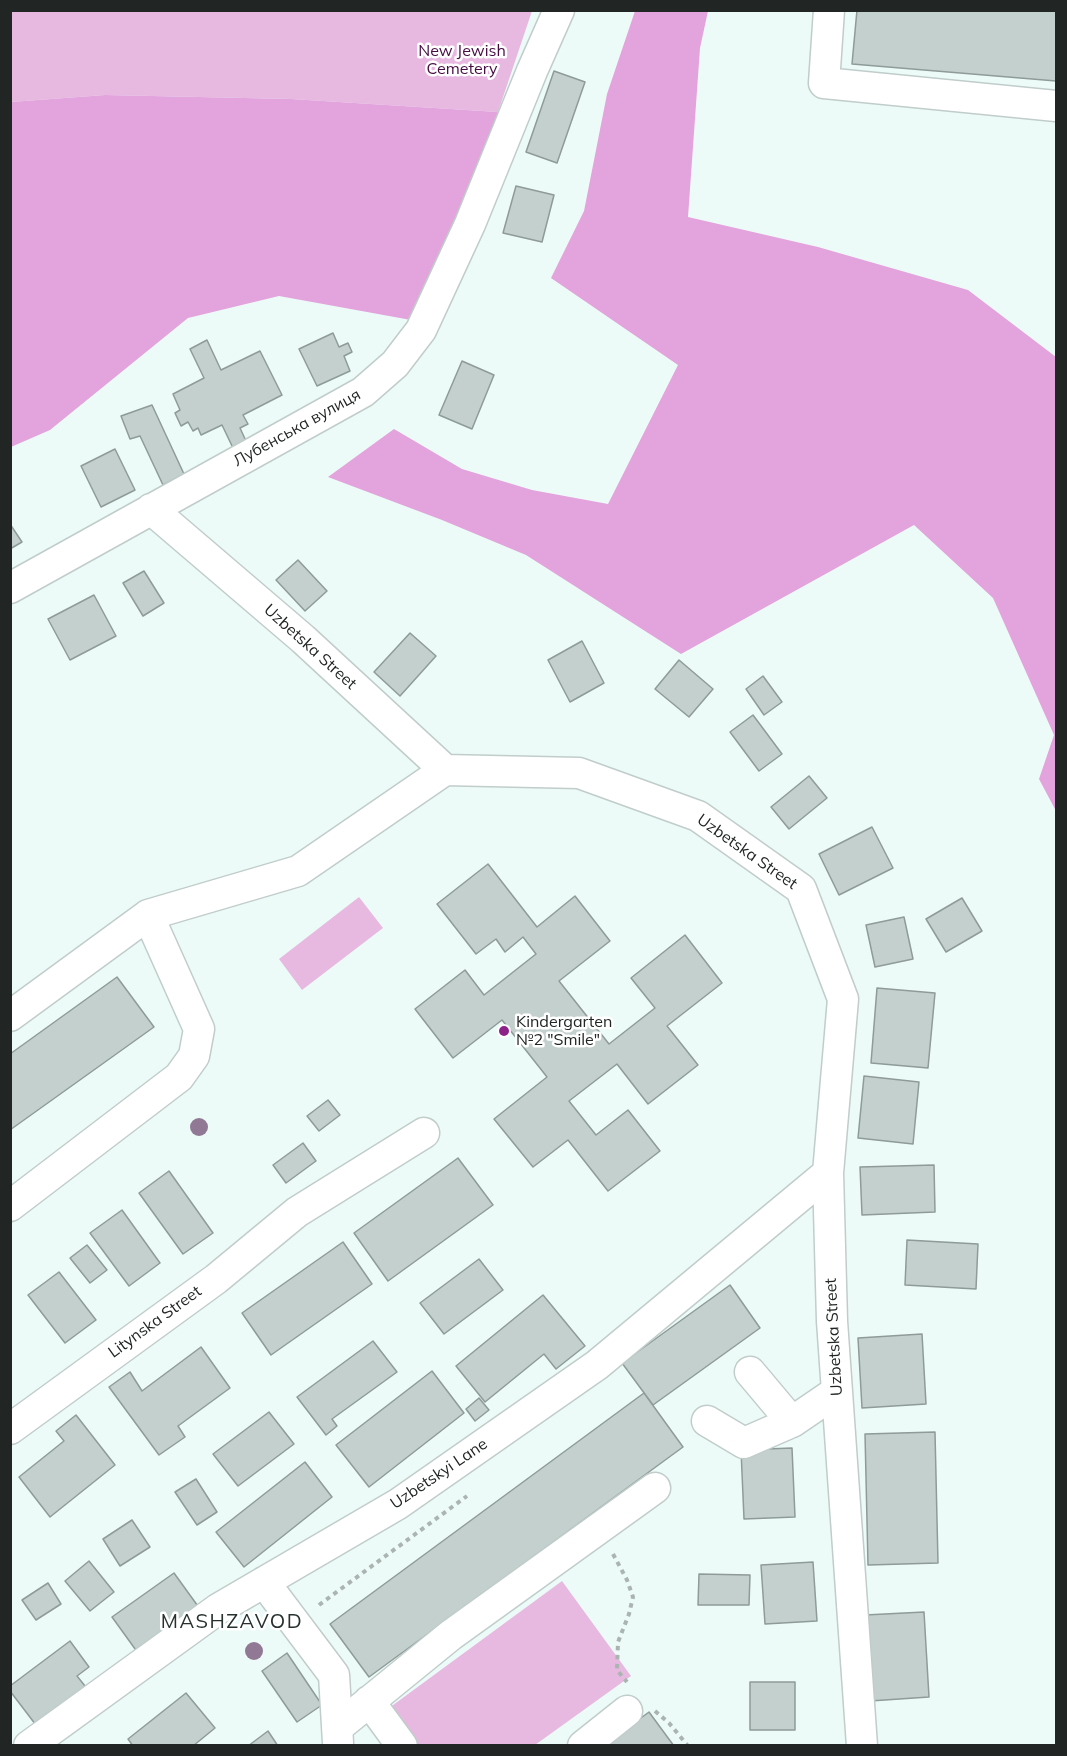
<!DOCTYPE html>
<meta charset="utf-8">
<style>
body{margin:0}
#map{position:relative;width:1067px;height:1756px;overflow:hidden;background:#edfbf8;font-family:Mulish,sans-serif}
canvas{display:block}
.frame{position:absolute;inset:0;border:12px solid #212625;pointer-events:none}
</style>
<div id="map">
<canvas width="1067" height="1756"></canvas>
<div class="frame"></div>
</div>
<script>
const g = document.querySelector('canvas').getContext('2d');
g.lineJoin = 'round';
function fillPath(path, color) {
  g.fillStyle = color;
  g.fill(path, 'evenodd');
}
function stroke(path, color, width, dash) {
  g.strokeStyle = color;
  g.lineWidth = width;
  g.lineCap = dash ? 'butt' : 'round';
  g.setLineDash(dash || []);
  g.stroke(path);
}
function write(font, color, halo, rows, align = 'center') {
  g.font = font + ' Mulish,sans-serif';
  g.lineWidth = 5;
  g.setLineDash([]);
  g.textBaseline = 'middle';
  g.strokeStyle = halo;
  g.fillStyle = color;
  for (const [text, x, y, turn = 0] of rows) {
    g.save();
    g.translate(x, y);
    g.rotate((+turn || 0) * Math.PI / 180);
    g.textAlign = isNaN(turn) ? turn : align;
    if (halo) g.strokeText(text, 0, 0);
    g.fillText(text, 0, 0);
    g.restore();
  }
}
fillPath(new Path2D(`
 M11 11H532L498 112 291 99 105 95 11 102Z
 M359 897 383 928 302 990 279 959Z
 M562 1581 631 1676 535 1745H417L389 1708Z`), '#e7b9e1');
fillPath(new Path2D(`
 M635 11H708L700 48 688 217 818 247 968 290 1056 357V811L1039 779 1054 735 993 598 914 525 681 654 526 555 442 520 328 477 394 429 462 469 532 490 608 504 678 365 551 278 584 211 607 94Z
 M105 95 291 99 498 112 466 216 411 320 279 296 188 318 50 430 11 447V102Z`), '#e3a3dc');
const building = new Path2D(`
 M857 10H1056V81L852 64Z
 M554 71 585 82 557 163 526 152Z
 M516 186 554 195 542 242 503 233Z
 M333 333 339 347 348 343 352 352 344 356 350 371 317 386 299 349Z
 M207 340 221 370 260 351 282 395 243 415 248 424 240 428 246 441 233 448 222 425 201 435 198 428 193 431 188 422 181 426 175 413 180 410 173 394 204 378 190 349Z
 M462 361 494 375 472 429 439 415Z
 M152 405 184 474 163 485 140 436 130 439 121 416Z
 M115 449 135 490 101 507 81 466Z
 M10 524 22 542 10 549Z
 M298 560 327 591 305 611 276 580Z
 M144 571 164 603 143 616 123 583Z
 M94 595 116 636 70 660 48 619Z
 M410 633 436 656 400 696 374 672Z
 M582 641 604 683 570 702 548 660Z
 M679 660 713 689 689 717 655 689Z
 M763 676 782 702 764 715 746 689Z
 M753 715 782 754 759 771 730 732Z
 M809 776 827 798 789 829 771 807Z
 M872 827 893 868 839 895 819 854Z
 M488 864 537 927 575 896 610 941 559 981 609 1044 655 1008 631 978 685 935 722 983 667 1026 698 1065 648 1104 617 1064 569 1101 596 1135 628 1110 660 1151 608 1191 568 1140 533 1167 494 1119 547 1077 502 1020 453 1058 415 1009 465 970 484 995 536 954 523 937 505 952 496 939 476 954 437 904Z
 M962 898 982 931 946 952 926 919Z
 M904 917 913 959 875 967 866 925Z
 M117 977 154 1027 10 1130V1054Z
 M877 988 935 993 928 1068 871 1063Z
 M864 1076 919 1082 913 1144 858 1138Z
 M328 1100 340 1115 319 1131 307 1116Z
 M303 1143 316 1161 286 1183 273 1165Z
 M458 1158 493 1205 388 1281 354 1233Z
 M934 1165 935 1212 862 1215 860 1167Z
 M169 1171 213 1233 183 1254 139 1193Z
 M122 1210 160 1263 129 1286 90 1233Z
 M907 1240 978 1244 976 1289 905 1285Z
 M343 1242 372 1284 271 1355 242 1313Z
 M87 1245 107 1270 90 1283 70 1258Z
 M479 1259 503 1290 444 1334 420 1303Z
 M59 1272 96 1320 65 1343 28 1295Z
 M730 1285 760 1328 653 1405 622 1363Z
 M543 1295 585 1346 556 1369 544 1354 485 1402 456 1366Z
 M922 1334 926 1404 862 1408 858 1338Z
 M373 1341 397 1372 332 1419 337 1426 326 1435 297 1397Z
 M201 1347 230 1388 178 1426 185 1437 159 1455 109 1387 130 1372 142 1391Z
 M432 1371 464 1413 369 1487 336 1445Z
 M644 1393 683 1447 369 1677 330 1624Z
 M479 1398 489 1410 475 1421 466 1409Z
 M269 1412 294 1444 238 1486 213 1454Z
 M76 1415 115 1465 50 1517 19 1477 64 1441 56 1431Z
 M935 1432 938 1563 868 1565 865 1434Z
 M792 1448 795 1517 744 1519 741 1450Z
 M305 1462 332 1497 244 1567 216 1532Z
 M196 1479 217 1512 197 1525 175 1492Z
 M132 1520 150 1547 120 1566 103 1539Z
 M89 1561 114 1592 90 1611 65 1581Z
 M813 1562 817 1621 765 1624 761 1565Z
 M174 1573 200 1609 138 1653 112 1617Z
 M699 1574 750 1575 749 1605H698Z
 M48 1583 61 1604 36 1620 22 1600Z
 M924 1612 929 1697 870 1701 865 1615Z
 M70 1641 89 1667 77 1676 89 1691 39 1729 10 1691V1686Z
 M287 1653 322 1705 297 1722 262 1671Z
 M750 1682H795V1730H750Z
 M186 1693 215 1728 193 1746H133L128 1739Z
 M649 1712 674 1746H603Z
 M268 1731 278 1746H248Z`);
fillPath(building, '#c3d0ce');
stroke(building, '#8e9b98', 1.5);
const minor = new Path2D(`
 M829 10 824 83 1056 106
 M151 509 303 639 445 770 579 773 698 816 801 889 843 999 828 1173 832 1321 862 1746
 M10 588 363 392 395 364 421 330 470 224 532 71 559 10
 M10 1016 148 915 298 871 445 770
 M10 1206 179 1077 194 1056 199 1029 148 915
 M750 1372 792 1422 836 1392
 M707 1421 744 1443 792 1422
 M10 1429 216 1279 297 1212 424 1133
 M264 1582 334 1675 338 1743
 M369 1701 402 1746
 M338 1727 451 1635 655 1488
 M29 1746 218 1609 398 1504 597 1365 828 1173
 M583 1746 627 1711`);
stroke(minor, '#c0cdcb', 33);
stroke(new Path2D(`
 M613 1554 627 1580 633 1597 629 1614 618 1642 617 1670 627 1682
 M319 1605 467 1496
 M655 1711 669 1723 688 1746`), '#aab5b2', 4, [4.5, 4.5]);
stroke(minor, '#fff', 30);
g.fillStyle = '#917894';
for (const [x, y] of [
 [199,1127],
 [254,1651]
]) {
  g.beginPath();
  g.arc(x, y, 9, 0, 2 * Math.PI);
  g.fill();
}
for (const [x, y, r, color] of [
 [504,1031,6,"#8c2287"]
]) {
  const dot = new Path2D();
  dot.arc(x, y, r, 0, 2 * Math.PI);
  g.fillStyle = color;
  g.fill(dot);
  stroke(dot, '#fff', 2);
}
write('16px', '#460d43', '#fff', [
 ["New Jewish",462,51],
 ["Cemetery",462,69]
]);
write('16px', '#212625', '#fff', [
 ["Лубенська вулиця",297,428,-29],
 ["Uzbetska Street",310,647,42],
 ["Uzbetska Street",747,852,35],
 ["Litynska Street",155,1322,-36],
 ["Uzbetska Street",834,1337,-93],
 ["Uzbetskyi Lane",439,1474,-34]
]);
write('16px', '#212625', '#fff', [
 ["Kindergarten",516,1022],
 ["№2 \"Smile\"",516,1040]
], 'left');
g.letterSpacing = '1.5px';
write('20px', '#273230', '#fff', [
 ["MASHZAVOD",232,1622]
]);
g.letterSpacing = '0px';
</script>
